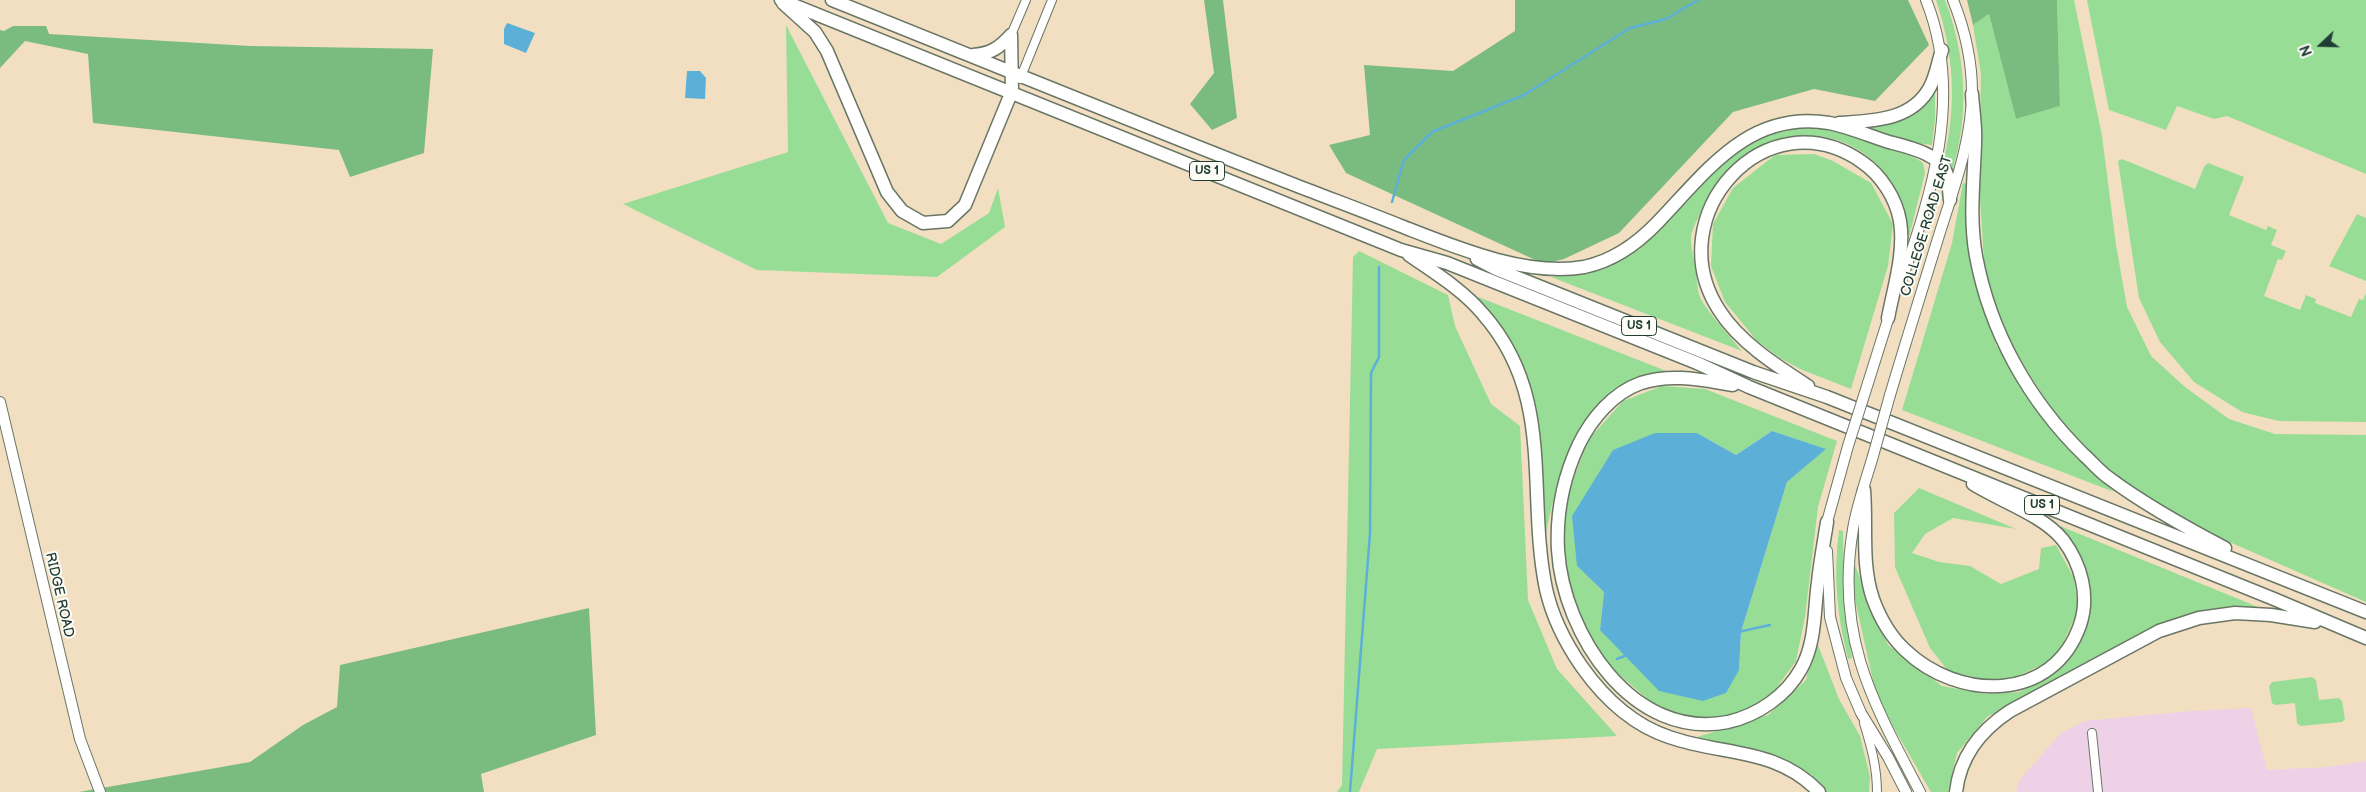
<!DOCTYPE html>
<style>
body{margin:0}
#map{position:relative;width:2366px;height:792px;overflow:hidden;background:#f2dfc1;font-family:"Balsamiq Sans",sans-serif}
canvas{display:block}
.north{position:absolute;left:2296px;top:20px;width:50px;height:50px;-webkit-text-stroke:4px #fdfcf7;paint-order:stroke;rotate:249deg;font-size:14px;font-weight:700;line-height:20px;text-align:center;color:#1f3d34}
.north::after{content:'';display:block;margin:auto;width:18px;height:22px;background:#1f3d34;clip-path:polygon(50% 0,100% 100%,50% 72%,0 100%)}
</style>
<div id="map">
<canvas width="2366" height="792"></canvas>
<div class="north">N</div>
</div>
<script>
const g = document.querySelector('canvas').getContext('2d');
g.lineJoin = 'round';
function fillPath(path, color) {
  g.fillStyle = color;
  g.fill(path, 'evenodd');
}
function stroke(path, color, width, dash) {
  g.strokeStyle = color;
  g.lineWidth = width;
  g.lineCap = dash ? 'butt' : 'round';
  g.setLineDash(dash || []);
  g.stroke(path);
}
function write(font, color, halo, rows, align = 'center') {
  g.font = font + ' "Balsamiq Sans",sans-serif';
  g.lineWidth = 4;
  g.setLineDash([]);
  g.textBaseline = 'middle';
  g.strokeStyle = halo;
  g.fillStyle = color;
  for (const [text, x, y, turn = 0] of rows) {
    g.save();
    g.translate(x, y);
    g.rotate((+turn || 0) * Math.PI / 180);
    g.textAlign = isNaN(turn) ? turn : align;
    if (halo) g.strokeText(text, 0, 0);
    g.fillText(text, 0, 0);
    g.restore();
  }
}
fillPath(new Path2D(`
 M2251 708 2267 770 2329 767 2366 761V792H2016L2019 781 2061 733 2085 721 2192 711Z`), '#eed0e7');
fillPath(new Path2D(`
 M1936 0H1945C1966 55 1970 115 1952 171L1944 159C1957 104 1954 54 1936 0Z
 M2057 0H2074L2102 136 2116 245 2127 307 2151 356 2185 387 2229 419 2275 434 2366 435V602L2200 529 2135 490 2105 466 2059 420 2013 349 1985 276 1979 183 1981 74 1973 25 1989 14 2016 119 2060 106Z
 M2087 0H2366V174L2227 116 2214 119 2177 106 2166 130 2109 110Z
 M786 25 888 223 941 244 989 213 998 188 1005 227 937 277 757 270 623 204 788 152Z
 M1935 91V120L1932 145 1915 143 1863 126C1896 124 1913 118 1935 91Z
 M1794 128C1801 128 1809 127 1817 128 1836 131 1910 151 1923 163L1925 173 1909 237C1906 231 1906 222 1905 215 1903 202 1896 188 1888 177 1835 107 1734 132 1702 209 1699 217 1692 228 1691 237 1690 247 1695 261 1696 271 1697 279 1697 289 1700 297 1704 308 1733 340 1742 351L1551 277C1577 273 1606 269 1628 256 1643 247 1656 233 1668 220 1709 178 1733 141 1794 128Z
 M1814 154 1833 161 1871 183 1893 224 1888 266 1851 389 1800 369 1780 358 1757 341 1725 302 1711 266 1713 224 1733 188 1775 155Z
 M2122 159 2195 189 2204 167 2208 163 2244 177 2229 215 2266 230 2268 226 2277 230 2271 245 2286 251 2282 260 2278 259 2264 296 2300 310 2306 295 2316 299 2315 303 2351 317 2359 299 2363 300 2366 293V422L2279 421 2242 412 2194 382 2160 342 2139 298 2118 161Z
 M1963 183 1967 184 1971 261 1996 345 2060 439 2114 492 1902 410 1952 243Z
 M2357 214 2366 218V284V281L2329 266Z
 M1359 251 1448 295 1455 326 1491 404 1520 426 1528 600 1557 669 1617 736 1377 749 1359 792H1337L1342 785 1353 257Z
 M1468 293 1674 374C1659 379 1618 390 1608 397 1563 431 1556 491 1544 542L1526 379 1507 334Z
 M1662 386 1705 389 1837 441 1818 507 1805 617 1796 661 1775 690 1755 708 1718 721 1668 716 1604 662 1566 587 1561 514 1588 440 1623 401ZM1772 431 1825 449 1787 482 1741 632 1739 670 1600 630 1604 592 1577 566 1655 433H1697L1736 455Z
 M1919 488 2016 529 1953 518 1925 534 1912 553 1939 562 1970 566 2001 584 2039 569 2041 548 2056 545 2074 578 2078 611 2056 658 2004 683 1949 672 1930 648 1895 567 1894 513Z
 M2060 526 2263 609 2156 628 1987 717 1957 753 1948 792H1931L1877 699 1854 595V563L1888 645 1942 686 1985 694 2019 692 2045 680 2069 659 2085 626 2086 574Z
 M1839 530 1843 531 1844 604 1852 658 1848 659C1837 616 1833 575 1839 530Z
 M1816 640 1839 699 1860 736 1870 777 1869 792H1823L1812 775 1757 753 1697 737 1768 715 1806 680Z
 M2312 677 2316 680 2319 700 2339 698 2342 701 2345 719 2342 722 2301 726 2297 723 2295 703 2275 705 2272 703 2269 686 2272 682Z`), '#98dd96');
fillPath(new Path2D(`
 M1204 0H1223L1237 118 1212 130 1190 104 1214 73Z
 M1515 0H1908L1929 45 1875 101 1814 89 1733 112 1619 233 1564 259 1544 264 1346 173 1329 145 1370 135 1364 65 1453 71 1515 31Z
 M1967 0H2057L2060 106 2016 119 1989 14 1973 25Z
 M13 26H46L49 34 250 46 433 49 424 153 350 177 339 150 93 123 88 54 25 41 0 68V30L4 31Z
 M589 608 596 735 481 774 484 792H79L250 762 303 725 337 707 340 665Z`), '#7abc7f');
fillPath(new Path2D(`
 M507 23 535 33 526 53 504 44V29Z
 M687 71H700L706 78 705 99 685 98Z
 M1772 431 1826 449 1787 482 1741 632 1739 670 1726 693 1703 701 1659 691 1600 630 1604 592 1577 566 1572 516 1613 450 1655 433H1697L1736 455Z`), '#5cb0d8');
stroke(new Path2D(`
 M1392 202 1404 160 1432 132 1524 95 1630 28 1666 19 1698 0
 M1738 632 1770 625
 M1617 659 1627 655
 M1350 792 1370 533 1371 373 1379 357V267`), '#5cb0d8', 2.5);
const minor = new Path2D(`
 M1011 35 1026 0
 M1020 79 1052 0
 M1864 723C1871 746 1877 767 1877 792
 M2092 733 2098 792`);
const tertiary = new Path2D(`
 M1899 287C1932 195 1964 95 1926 0
 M1868 383 1890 313
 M1890 395C1906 341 1923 287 1940 232 1954 188 1972 139 1972 92 1972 60 1965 30 1953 0
 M0 402 80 739 100 792
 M1873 456C1866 480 1857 505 1853 529 1835 636 1872 701 1920 792
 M1827 529V522L1848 446
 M1827 551 1830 617 1846 678 1861 713 1888 757 1906 792`);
const trunk = new Path2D(`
 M781 0 1401 250 1447 263 1697 363 1749 387 2274 599 2366 638
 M832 0C987 62 1140 125 1295 185 1331 199 1366 212 1401 226 1455 247 1525 277 1584 267 1613 261 1638 243 1658 222 1707 171 1749 110 1829 123 1849 127 1870 136 1889 142 1908 147 1941 154 1947 175 1949 183 1949 192 1950 200
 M783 3 815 32 827 51 887 192 902 211 923 223 948 221 965 205 1012 91 1011 35
 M973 55C991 54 1000 47 1011 35
 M1972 94C1973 110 1976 126 1975 143 1974 180 1969 218 1976 256 1990 332 2029 401 2084 455 2092 462 2100 472 2109 478 2145 505 2185 527 2225 548
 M1839 123C1872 121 1912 121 1930 87 1936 76 1938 62 1942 50
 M1409 255C1435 273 1463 290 1483 314 1556 397 1526 492 1546 589 1552 616 1566 644 1582 667 1604 698 1633 725 1669 737 1723 756 1776 747 1819 792
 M1477 259 1496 269 1753 372 1827 397 2366 612
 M1733 385C1702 380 1672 373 1641 383 1613 393 1592 418 1579 444 1563 478 1556 513 1558 550 1563 634 1633 741 1728 722 1758 715 1786 696 1801 669 1816 643 1814 610 1818 582 1820 562 1824 542 1827 522
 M1808 386C1777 366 1739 342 1719 310 1658 216 1766 95 1862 162 1881 175 1896 198 1900 221 1905 252 1894 287 1888 318
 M1864 490C1867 526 1861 564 1873 599 1880 618 1890 636 1905 650 1958 701 2053 703 2080 625 2090 596 2081 564 2063 540 2043 515 2000 501 1973 484
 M1956 792C1960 756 1981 730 2010 711L2159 631 2199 618 2235 613 2271 615 2315 622`);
stroke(minor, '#697665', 10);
stroke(tertiary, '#697665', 12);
stroke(trunk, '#697665', 15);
stroke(minor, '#fff', 8);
stroke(tertiary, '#fff', 10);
stroke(trunk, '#fff', 12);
const tertiaryBridge = new Path2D(`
 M1848 446 1868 383
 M1873 456 1890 395`);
stroke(tertiaryBridge, '#697665', 12, []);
stroke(tertiaryBridge, '#fff', 10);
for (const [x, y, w] of [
 [1207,171,35],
 [1639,326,35],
 [2042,505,35]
]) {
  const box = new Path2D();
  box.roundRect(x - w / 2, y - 9.5, w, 19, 4);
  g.fillStyle = '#fdfcf7';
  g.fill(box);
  stroke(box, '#1f3d34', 1);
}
write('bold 12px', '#1f3d34', null, [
 ["US 1",1207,171],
 ["US 1",1639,326],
 ["US 1",2042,505]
]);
write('14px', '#1f3d34', '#fdfcf7', [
 ["COLLEGE ROAD EAST",1927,226,-73],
 ["RIDGE ROAD",59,595,77]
]);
</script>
